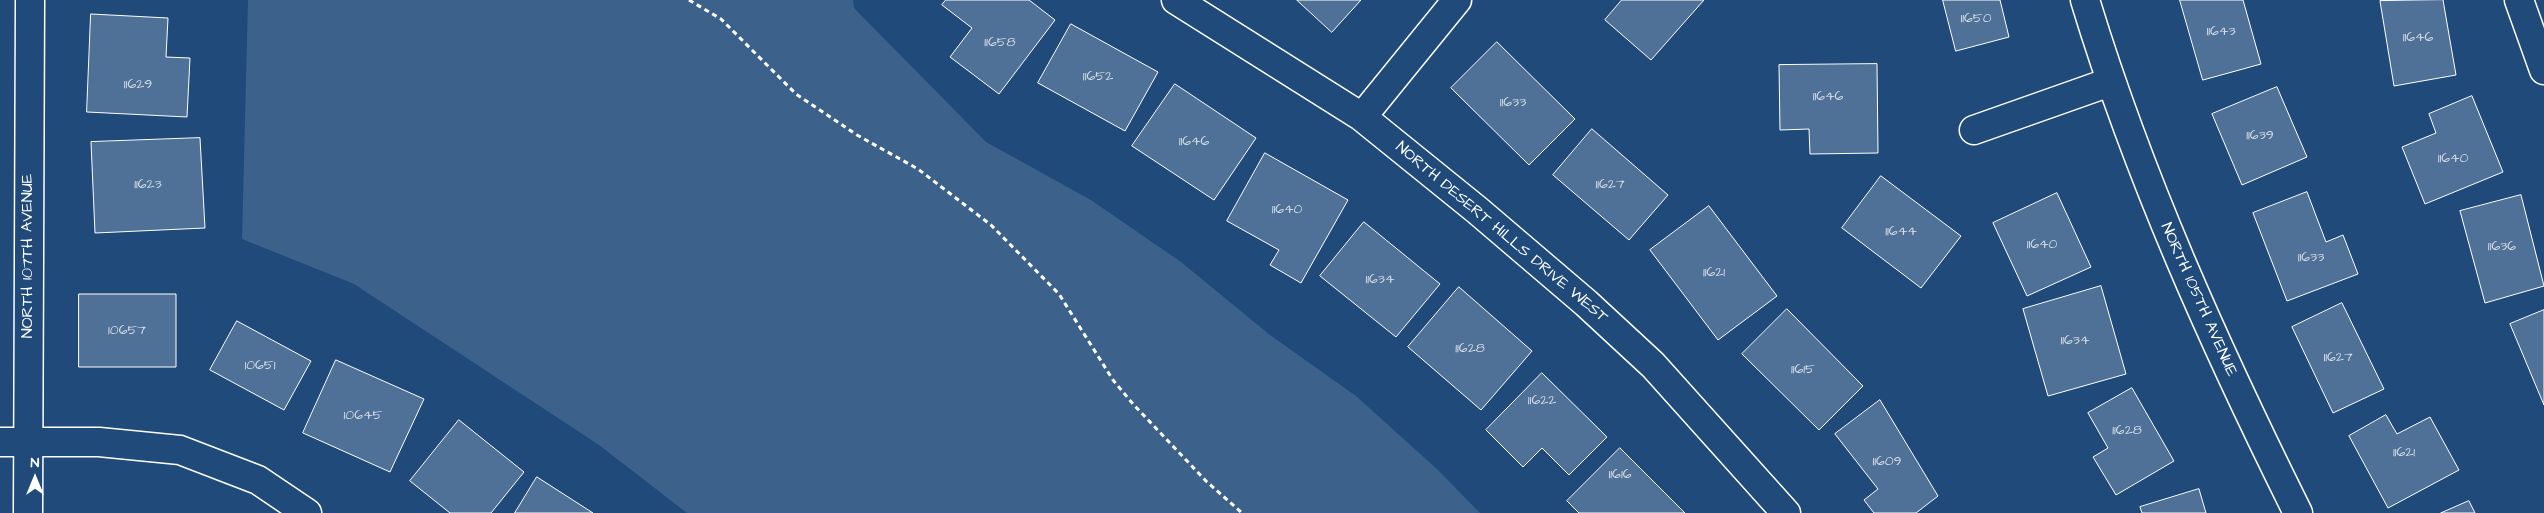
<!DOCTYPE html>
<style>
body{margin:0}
#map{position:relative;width:2544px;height:513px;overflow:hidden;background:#1f4a7a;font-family:"Architects Daughter",sans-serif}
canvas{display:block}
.north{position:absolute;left:10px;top:453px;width:50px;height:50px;-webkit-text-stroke:4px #1f4a7a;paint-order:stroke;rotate:0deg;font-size:14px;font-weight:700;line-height:20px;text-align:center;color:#fff}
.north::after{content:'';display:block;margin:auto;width:18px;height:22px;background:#fff;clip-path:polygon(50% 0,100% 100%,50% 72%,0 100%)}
</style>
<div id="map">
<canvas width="2544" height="513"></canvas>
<div class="north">N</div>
</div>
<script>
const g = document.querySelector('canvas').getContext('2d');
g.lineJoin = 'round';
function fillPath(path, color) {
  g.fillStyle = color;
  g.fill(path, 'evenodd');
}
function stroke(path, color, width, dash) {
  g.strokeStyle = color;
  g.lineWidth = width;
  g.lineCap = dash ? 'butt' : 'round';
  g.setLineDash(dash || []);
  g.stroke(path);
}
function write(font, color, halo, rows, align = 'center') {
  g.font = font + ' "Architects Daughter",sans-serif';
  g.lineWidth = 4;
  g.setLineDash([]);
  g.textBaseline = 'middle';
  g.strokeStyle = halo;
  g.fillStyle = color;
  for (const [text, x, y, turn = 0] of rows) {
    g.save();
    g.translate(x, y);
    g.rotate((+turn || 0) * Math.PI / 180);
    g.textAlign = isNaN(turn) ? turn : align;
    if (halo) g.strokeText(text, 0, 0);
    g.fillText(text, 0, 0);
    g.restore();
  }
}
fillPath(new Path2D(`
 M248 0H853L854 8 986 142 1091 200 1181 262 1270 335 1356 396 1438 470 1480 513H687L599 445 354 284 242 239Z`), '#3c618b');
const building = new Path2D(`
 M946 0H1029L1055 20 999 94 950 57 972 28 942 5Z
 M1297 0H1361L1332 32Z
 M1622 0H1704L1651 60 1605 20Z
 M1943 0H2000L2009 37 1956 51Z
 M2180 0H2243L2261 64 2203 80Z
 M2443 0 2456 75 2394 86 2380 1Z
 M91 14 168 18 166 57 190 58 187 117 87 112Z
 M1071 24 1158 72 1125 131 1038 83Z
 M1497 42 1575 119 1529 165 1451 88Z
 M1877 64 1878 153 1810 154 1809 129 1780 130 1779 65Z
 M1175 84 1256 138 1214 200 1132 146Z
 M2277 87 2307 157 2242 185 2212 114Z
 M2472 96 2503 172 2425 204 2402 147 2436 133 2429 114Z
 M1592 129 1668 195 1629 240 1553 175Z
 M200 138 205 228 95 233 91 142Z
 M1265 153 1348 200 1301 283 1270 265 1279 250 1227 221Z
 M1881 176 1961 236 1921 288 1842 228Z
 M2307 192 2326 242 2343 235 2358 274 2287 301 2253 213Z
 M2057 193 2091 267 2027 296 1993 223Z
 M2521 195 2544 286 2485 303 2460 211Z
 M1709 206 1777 296 1718 340 1650 250Z
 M1364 222 1440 284 1396 337 1320 276Z
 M2101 286 2126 374 2048 396 2023 309Z
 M1459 287 1532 351 1481 410 1408 347Z
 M79 294H176V367H79Z
 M2342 303 2384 389 2333 413 2292 327Z
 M1787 309 1863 386 1819 430 1742 354Z
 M2544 310V405L2510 324Z
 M237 321 311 361 284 410 210 370Z
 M336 360 424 399 390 472 303 433Z
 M1542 373 1607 437 1569 475 1542 448 1523 467 1486 430Z
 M2132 388 2174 461 2116 495 2093 457 2108 448 2088 413Z
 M1880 400 1938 496 1916 513H1874L1864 500 1878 489 1835 434Z
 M2386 415 2397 434 2430 417 2459 470 2388 508 2349 436Z
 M459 420 524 472 491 513H450L410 481Z
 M1620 448 1685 513H1579L1567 501Z
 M537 477 593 513H515Z
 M2199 489 2206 513H2142L2140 507Z
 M2469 501 2475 513H2441Z`);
fillPath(building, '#507197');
stroke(building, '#fff', 1);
const street = new Path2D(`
 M1176 0 1362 117 1477 210 1586 303 1653 365 1786 513
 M2085 0C2139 178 2215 346 2298 513
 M2519 0 2544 70
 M1362 117 1457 0
 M1974 130 2110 82
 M0 442H99L180 450 258 480 307 513`);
const secondary = new Path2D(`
 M28 513 30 0`);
stroke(street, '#fff', 31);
stroke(secondary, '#fff', 31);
stroke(new Path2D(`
 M689 0 721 19 796 94 857 135 918 169 991 225 1059 294 1113 380 1133 404 1206 481 1242 513`), '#fff', 3, [5, 4]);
stroke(street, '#1f4a7a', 28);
stroke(secondary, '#1f4a7a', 28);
write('14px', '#d3dce5', null, [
 ["11650",1976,19],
 ["11643",2221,32],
 ["11646",2418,38],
 ["11658",1000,43],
 ["11652",1098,77],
 ["11629",138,85],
 ["11646",1828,97],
 ["11633",1513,103],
 ["11639",2260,136],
 ["11646",1194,142],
 ["11640",2453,159],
 ["11623",148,185],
 ["11627",1610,185],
 ["11640",1287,210],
 ["11644",1901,232],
 ["11640",2042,245],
 ["11636",2502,247],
 ["11633",2311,258],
 ["11621",1714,273],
 ["11634",1380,280],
 ["10657",127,331],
 ["11634",2075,341],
 ["11628",1470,349],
 ["11627",2338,358],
 ["10651",260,366],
 ["11615",1803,370],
 ["11622",1542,401],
 ["10645",363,416],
 ["11628",2127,431],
 ["11621",2404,453],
 ["11609",1887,462],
 ["11616",1620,475]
]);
write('16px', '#fff', '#1f4a7a', [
 ["NORTH DESERT HILLS DRIVE WEST",1501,233,40],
 ["NORTH 107TH AVENUE",29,256,-90],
 ["NORTH 105TH AVENUE",2198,300,66]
]);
</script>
